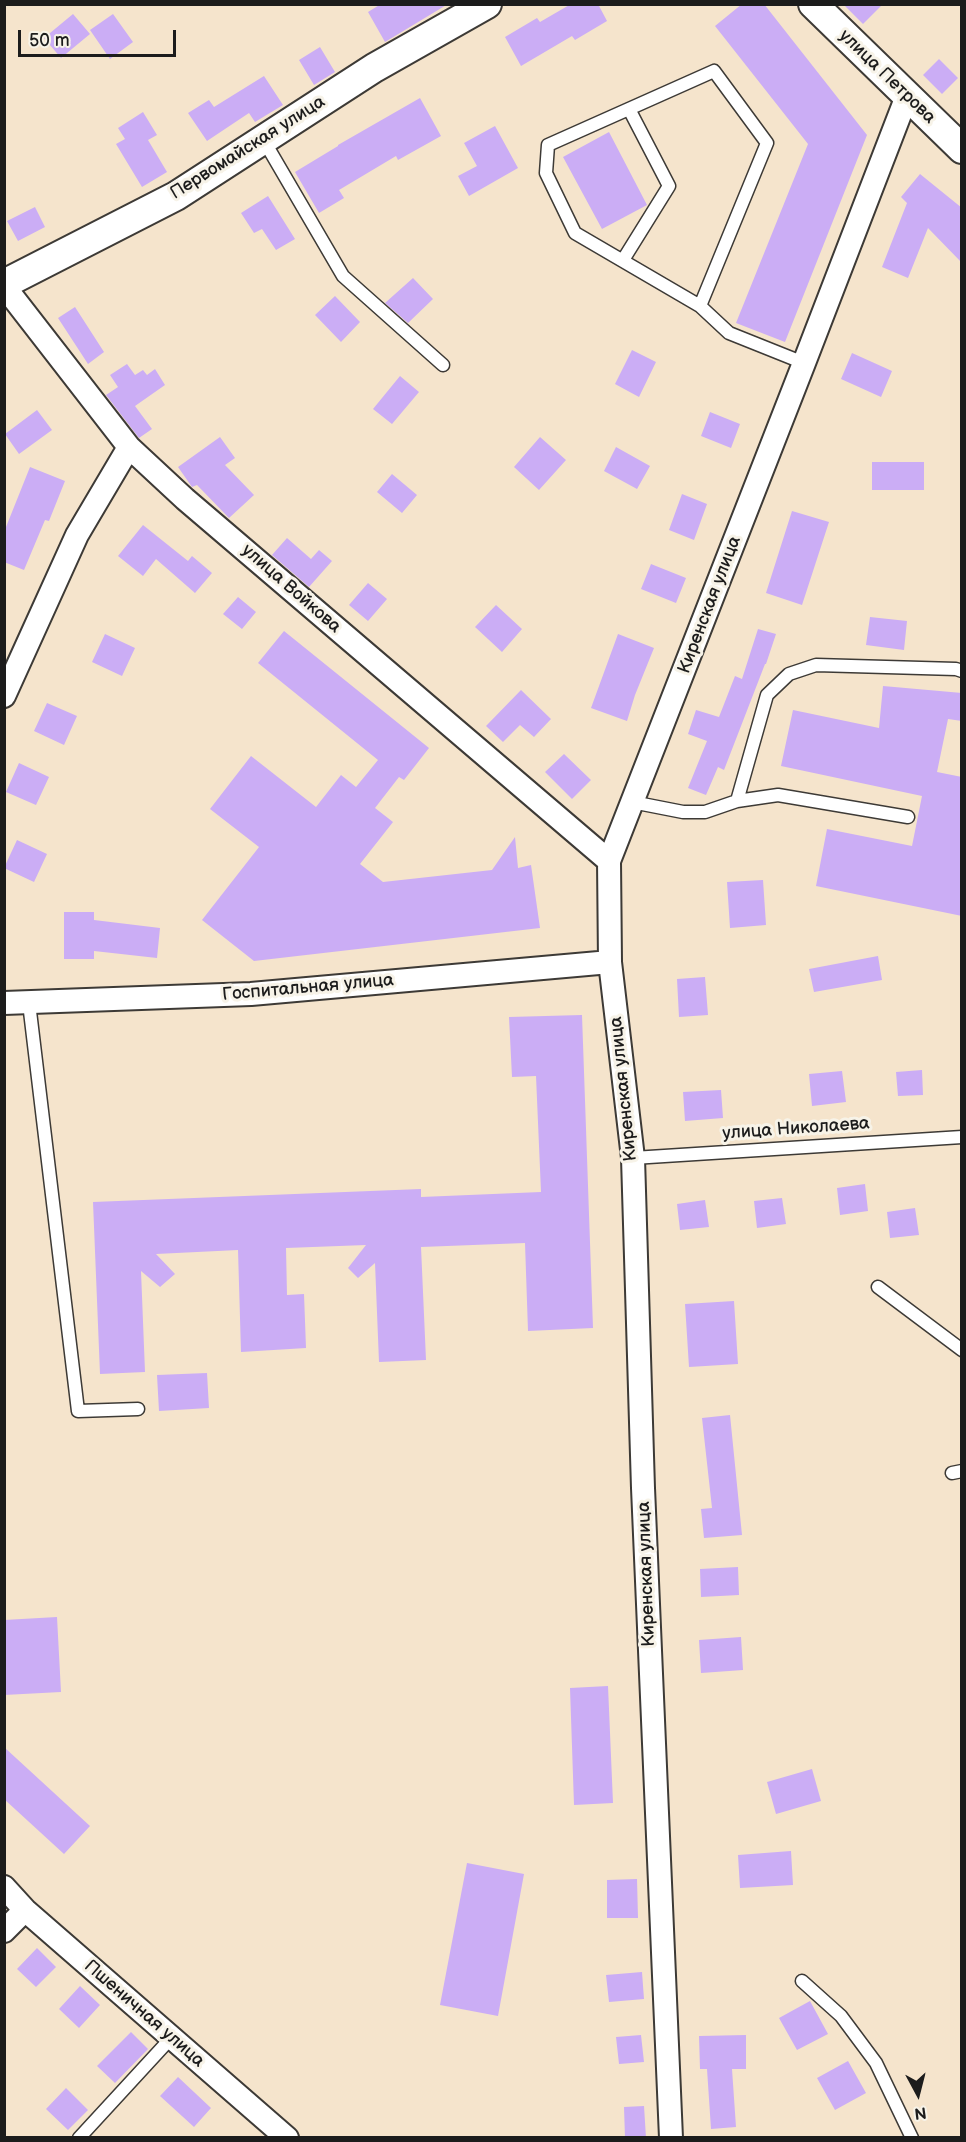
<!DOCTYPE html>
<meta charset="utf-8">
<style>
body{margin:0}
#map{position:relative;width:966px;height:2142px;overflow:hidden;background:#f5e4cc;font-family:"Balsamiq Sans",sans-serif}
canvas{display:block}
.frame{position:absolute;inset:0;border:6px solid #1c1c1c;pointer-events:none}
.north{position:absolute;left:888px;top:2064px;width:60px;height:60px;-webkit-text-stroke:4px #f7f3e8;paint-order:stroke;rotate:173deg;font-size:16px;font-weight:700;line-height:24px;text-align:center;color:#1c1c1c}
.north::after{content:'';display:block;margin:auto;width:21px;height:27px;background:#1c1c1c;clip-path:polygon(50% 0,100% 100%,50% 72%,0 100%)}
.scale{position:absolute;left:18px;top:30px;width:158px;height:27px;box-sizing:border-box;border:3px solid #1c1c1c;border-top:0;padding-left:8px;font-size:18px;line-height:21px;white-space:nowrap;color:#1c1c1c;-webkit-text-stroke:4px #f7f3e8;paint-order:stroke}
</style>
<div id="map">
<canvas width="966" height="2142"></canvas>
<div class="frame"></div>
<div class="north">N</div>
<div class="scale">50 m</div>
</div>
<script>
const g = document.querySelector('canvas').getContext('2d');
g.lineJoin = 'round';
function fillPath(path, color) {
  g.fillStyle = color;
  g.fill(path, 'evenodd');
}
function stroke(path, color, width, dash) {
  g.strokeStyle = color;
  g.lineWidth = width;
  g.lineCap = dash ? 'butt' : 'round';
  g.setLineDash(dash || []);
  g.stroke(path);
}
function write(font, color, halo, rows, align = 'center') {
  g.font = font + ' "Balsamiq Sans",sans-serif';
  g.lineWidth = 6;
  g.setLineDash([]);
  g.textBaseline = 'middle';
  g.strokeStyle = halo;
  g.fillStyle = color;
  for (const [text, x, y, turn = 0] of rows) {
    g.save();
    g.translate(x, y);
    g.rotate((+turn || 0) * Math.PI / 180);
    g.textAlign = isNaN(turn) ? turn : align;
    if (halo) g.strokeText(text, 0, 0);
    g.fillText(text, 0, 0);
    g.restore();
  }
}
fillPath(new Path2D(`
 M381 4H448L385 42 368 12Z
 M571 4H598L607 21 575 40 572 36 521 66 505 37 537 18 540 22Z
 M742 4H764L867 135 785 342 736 323 808 144 715 26Z
 M843 4H883L863 24Z
 M73 14 90 34 61 58 44 38Z
 M113 14 133 42 110 59 90 30Z
 M320 47 335 72 314 85 299 60Z
 M939 59 958 78 942 94 923 75Z
 M264 76 283 105 255 122 249 113 207 141 188 113 209 100 214 107Z
 M420 98 441 136 398 160 396 156 339 190 344 198 319 213 295 172 338 146V145Z
 M143 112 157 135 148 140 167 172 142 187 116 144 125 139 118 128Z
 M495 126 518 168 469 196 458 176 477 166 464 143Z
 M609 132 647 205 602 229 563 157Z
 M920 174 962 208V263L928 228 908 278 882 267 907 203 901 197Z
 M268 196 295 239 276 250 262 229 254 233 241 213Z
 M35 207 45 227 18 241 7 221Z
 M413 278 433 299 408 323 385 303Z
 M335 296 360 322 341 342 315 315Z
 M75 307 104 352 88 364 58 318Z
 M632 350 656 362 639 397 615 384Z
 M852 353 892 371 881 397 841 379Z
 M127 364 135 375 143 370 147 375 155 369 165 385 135 406 152 429 139 438 106 395 118 387 110 375Z
 M400 376 419 392 392 424 373 409Z
 M37 410 52 430 19 454 5 434Z
 M710 412 740 424 731 448 701 436Z
 M220 437 235 458 225 465 254 495 229 518 197 485 192 487 178 467Z
 M540 437 566 460 539 490 514 467Z
 M616 447 650 466 637 489 604 471Z
 M872 462H924V490H872Z
 M30 467 65 481 49 521 45 520 24 570 4 562V532Z
 M392 474 417 495 402 513 377 492Z
 M682 494 707 504 694 540 669 530Z
 M792 511 829 522 802 605 766 593Z
 M143 525 188 561 192 556 212 573 195 593 156 559 143 576 118 556Z
 M287 538 311 559 319 550 332 561 309 587 272 555Z
 M651 564 686 578 676 603 641 589Z
 M368 583 387 599 368 621 349 605Z
 M238 597 256 612 242 629 223 614Z
 M496 605 522 629 502 652 475 627Z
 M870 617 907 621 904 650 866 645Z
 M758 629 776 634 766 664H765L724 770 718 767 706 795 688 788 707 741 688 734 696 710 719 717 735 676 742 679Z
 M284 631 429 748 404 780 399 777 375 808 393 822 360 864 383 882 492 870 515 837 518 868 531 865 540 928 254 961 202 920 259 847 210 809 251 756 316 807 341 775 356 787 378 760 258 663Z
 M105 634 135 648 122 676 92 662Z
 M618 634 654 648 635 695 627 721 591 708Z
 M883 686 962 693V721L948 719 937 772 962 777V916L816 886 827 829 912 846 922 796 781 766 793 710 879 728Z
 M521 690 551 719 534 737 520 725 503 742 486 726Z
 M47 703 77 716 64 745 34 731Z
 M564 754 591 780 572 799 545 772Z
 M19 763 49 777 36 805 6 792Z
 M17 840 47 854 34 882 4 868Z
 M763 880 766 925 730 928 727 882Z
 M64 912H94V920L160 928 157 958 94 951V959H64Z
 M878 956 882 980 814 992 809 969Z
 M705 977 708 1015 679 1017 677 979Z
 M582 1015 593 1328 528 1331 525 1243 421 1247 426 1360 379 1362 375 1263 358 1278 348 1268 366 1245 286 1248 287 1295 304 1294 306 1348 241 1352 238 1250 156 1254 175 1274 160 1287 141 1271 145 1372 100 1374 93 1202 421 1189V1197L541 1192 536 1076 512 1077 509 1017Z
 M922 1070 923 1095 898 1096 896 1072Z
 M842 1071 846 1102 812 1106 809 1074Z
 M721 1090 723 1118 685 1121 683 1092Z
 M865 1184 868 1211 840 1215 837 1188Z
 M782 1198 786 1224 757 1228 754 1201Z
 M705 1200 709 1227 680 1230 677 1204Z
 M915 1208 919 1235 890 1238 887 1212Z
 M734 1301 738 1364 689 1367 685 1304Z
 M207 1373 209 1408 159 1411 157 1375Z
 M730 1415 742 1535 704 1538 701 1509 712 1508 702 1418Z
 M738 1567 739 1595 701 1597 700 1569Z
 M57 1617 61 1692 4 1695V1620Z
 M741 1637 743 1670 701 1673 699 1640Z
 M608 1686 613 1803 574 1805 570 1688Z
 M4 1747 90 1826 64 1854 4 1799Z
 M812 1769 821 1801 776 1814 767 1782Z
 M791 1851 793 1885 740 1888 738 1855Z
 M467 1863 524 1874 498 2016 440 2005Z
 M637 1879 638 1918H607V1880Z
 M37 1948 56 1967 36 1987 17 1969Z
 M642 1972 644 1999 609 2002 606 1975Z
 M80 1986 100 2005 79 2028 59 2009Z
 M810 2001 828 2034 797 2050 779 2018Z
 M131 2032 148 2049 115 2083 97 2066Z
 M641 2035 644 2062 619 2064 616 2037Z
 M746 2035V2069H732L736 2127 711 2129 707 2069H700L699 2036Z
 M848 2061 866 2093 835 2110 817 2078Z
 M178 2077 211 2108 194 2127 160 2096Z
 M66 2088 88 2110 68 2130 46 2109Z
 M644 2106 646 2138H625L624 2107Z`), '#cbadf5');
const service = new Path2D(`
 M263 139 343 276 443 365
 M623 260 669 186 629 109
 M700 306 575 233 546 173 548 145 714 71 767 143 700 306 729 333 804 363
 M737 801 767 695 789 674 816 665 956 669 962 671
 M632 802 683 812H705L737 801 778 795 908 817
 M29 1003 78 1411 138 1409
 M633 1158 962 1137
 M878 1287 962 1350
 M952 1473 962 1471
 M802 1981 841 2016 876 2063 912 2138
 M79 2138 172 2037`);
const minor = new Path2D(`
 M4 286 129 447 185 499 609 861
 M4 696 77 535 129 447
 M4 1003 251 994 610 962
 M4 1887 25 1910 287 2138
 M4 1931 25 1910
 M671 2138 643 1488 633 1158 610 962 609 861 804 363 907 96`);
const tertiary = new Path2D(`
 M813 4 962 149
 M4 284 176 196 374 68 487 4`);
stroke(service, '#3d3a36', 15);
stroke(minor, '#3d3a36', 26);
stroke(tertiary, '#3d3a36', 32);
stroke(service, '#fff', 12);
stroke(minor, '#fff', 22);
stroke(tertiary, '#fff', 28);
write('18px', '#1c1c1c', '#f7f3e8', [
 ["улица Петрова",887,77,44],
 ["Первомайская улица",248,148,-32],
 ["улица Войкова",291,589,41],
 ["Киренская улица",710,605,-69],
 ["Госпитальная улица",308,988,-5],
 ["Киренская улица",624,1089,-96],
 ["улица Николаева",796,1129,-4],
 ["Киренская улица",647,1574,-92],
 ["Пшеничная улица",144,2014,41]
]);
</script>
